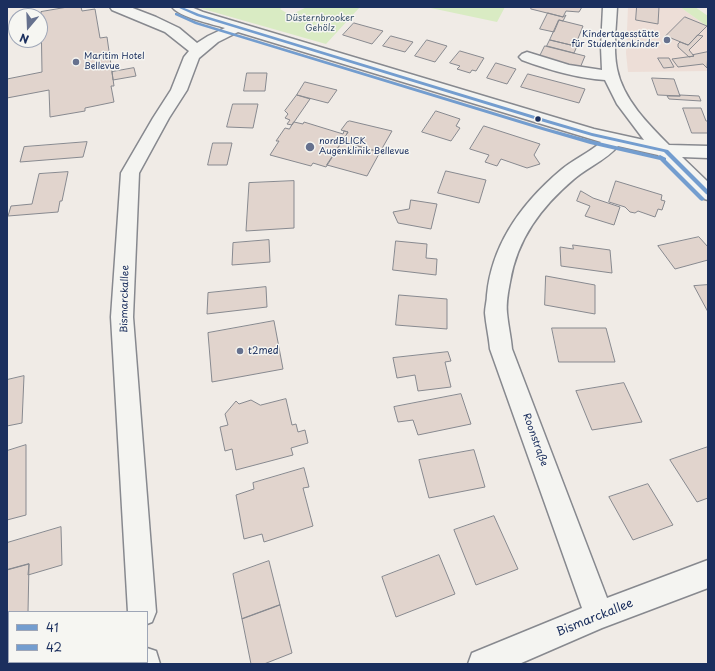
<!DOCTYPE html>
<meta charset="utf-8">
<style>
body{margin:0}
#map{position:relative;width:715px;height:671px;overflow:hidden;background:#f0ebe6;font-family:"Playpen Sans",sans-serif}
canvas{display:block}
.frame{position:absolute;inset:0;border:8px solid #1b2f5e;pointer-events:none}
.legend{position:absolute;left:8px;top:611px;width:140px;height:52px;box-sizing:border-box;background:#f6f6f2;border:1px solid #9ea6b7;margin:0;padding:5px 7px;list-style:none;font-size:12px;color:#1b2f5e}
.legend li{display:flex;align-items:center;gap:8px;height:20px}
.legend b{width:20px;border:1px solid #9ea6b7}
.north{position:absolute;left:8px;top:8px;width:40px;height:40px;box-sizing:border-box;background:#f6f6f2;border:1px solid #9ea6b7;border-radius:50%;rotate:199deg;font-size:11px;font-weight:700;line-height:16px;text-align:center;color:#1b2f5e}
.north::after{content:'';display:block;margin:auto;width:14px;height:18px;background:#66718e;clip-path:polygon(50% 0,100% 100%,50% 72%,0 100%)}
</style>
<div id="map">
<canvas width="715" height="671"></canvas>
<div class="frame"></div>
<ul class="legend">
<li><b style="height:5px;background:#739dcf"></b>41</li>
<li><b style="height:5px;background:#739dcf"></b>42</li>
</ul>
<div class="north">N</div>
</div>
<script>
const g = document.querySelector('canvas').getContext('2d');
g.lineJoin = 'round';
function fillPath(path, color) {
  g.fillStyle = color;
  g.fill(path, 'evenodd');
}
function stroke(path, color, width, dash) {
  g.strokeStyle = color;
  g.lineWidth = width;
  g.lineCap = dash ? 'butt' : 'round';
  g.setLineDash(dash || []);
  g.stroke(path);
}
function write(font, color, halo, rows, align = 'center') {
  g.font = font + ' "Playpen Sans",sans-serif';
  g.lineWidth = 3;
  g.setLineDash([]);
  g.textBaseline = 'middle';
  g.strokeStyle = halo;
  g.fillStyle = color;
  for (const [text, x, y, turn = 0] of rows) {
    g.save();
    g.translate(x, y);
    g.rotate((+turn || 0) * Math.PI / 180);
    g.textAlign = isNaN(turn) ? turn : align;
    if (halo) g.strokeText(text, 0, 0);
    g.fillText(text, 0, 0);
    g.restore();
  }
}
fillPath(new Path2D(`
 M628 7H680L708 27V71L628 72 626 53Z`), '#edded7');
fillPath(new Path2D(`
 M196 7H283L280 9 290 15 307 7H360L326 44Z
 M426 7H505L497 22Z
 M680 7H695L708 16V27Z`), '#d9ebc3');
const building = new Path2D(`
 M68 7H81L82 11 95 9 100 38 107 37 114 86H111L114 102 85 108V111L50 117 49 90 7 98V79L42 72 41 12Z
 M532 7H582L579 12 566 11 563 17 531 9Z
 M637 7H659L658 24 636 20Z
 M548 13 563 17 566 15 563 21 559 20 554 32 540 29Z
 M685 17 707 26 688 45 666 36Z
 M559 20 583 26 575 46 550 40Z
 M354 23 383 31 372 44 343 35Z
 M698 35 703 36 689 50 694 56 689 57 678 47V44L680 42 688 45Z
 M391 36 413 42 405 52 383 46Z
 M427 40 447 46 435 62 415 56Z
 M550 40 575 46 576 43 578 44 574 53 547 46Z
 M545 46 585 56 580 68 539 58Z
 M460 51 484 58 476 71 472 70 470 73 457 69 460 66 450 63Z
 M708 52 707 68 703 64 678 67 672 59 694 56 693 55Z
 M658 58H669L674 67 664 68Z
 M496 63 516 69 507 84 487 78Z
 M134 68 136 76 113 80 112 72Z
 M247 73H267L265 91H244Z
 M528 74 585 89 579 103 521 87Z
 M652 78 674 79 680 96 658 95Z
 M305 82 337 90 328 103 297 95Z
 M297 95 310 99 292 125 287 124 290 120 285 118 288 114 285 111Z
 M680 95 699 96 701 101 669 99 667 96H680Z
 M233 104H258L253 128 227 127Z
 M683 108H701L706 121H708V133H692Z
 M436 111 460 119 456 126 460 128 451 141 422 132Z
 M350 121 392 131 380 152 342 142 348 132 341 130 347 122Z
 M294 122 303 124 304 122 343 134 344 131 348 132 326 167 313 163 311 166 270 155 279 141H276L285 128 289 129Z
 M484 126 540 144 534 155 540 164 527 168 501 159 497 166 485 162 489 155 470 149Z
 M87 142 83 157 20 162 24 147Z
 M342 142 380 152 367 176 327 165Z
 M213 143H232L227 165H208Z
 M446 171 486 180 479 203 438 193Z
 M68 172 62 201H60L58 212 8 216 11 206 32 204 39 174Z
 M294 181V228L246 231 249 183Z
 M616 181 662 195 661 200 665 201 662 210 658 209 655 217 638 211 635 213 630 212 625 207 609 202Z
 M581 191 593 198 620 207 614 225 585 216 590 206 577 201Z
 M411 200 437 204 431 229 398 223 393 212 409 209Z
 M699 237 708 247V260L675 269 658 246Z
 M269 240 270 262 232 265 233 243Z
 M396 241 427 244 426 258 437 259 436 275 393 270Z
 M573 245 610 250 612 273 561 266 560 247 573 249Z
 M546 276 595 285V314L545 305Z
 M708 285V312L694 286Z
 M266 287 267 307 207 314 208 293Z
 M399 295 447 299V329L396 325Z
 M274 321 283 369 212 382 208 333Z
 M552 328H606L615 362H559Z
 M448 352 451 361 445 362 451 387 418 391 415 375 397 378 393 358Z
 M24 376 22 423 7 426V380Z
 M624 383 642 422 592 430 576 391Z
 M461 394 471 424 418 435 413 420 398 422 394 407Z
 M286 399 292 425 296 424 298 432 305 430 308 443 291 448 293 455 236 470 232 449 225 451 220 427 228 425 225 414 236 401 239 404 251 400 260 405Z
 M26 445V515L7 520V451Z
 M708 447V498L697 502 670 460Z
 M474 450 485 487 429 498 419 460Z
 M304 468 309 487 303 488 313 526 264 542 262 534 244 539 236 495 254 489 253 483Z
 M648 484 673 525 633 540 609 497Z
 M494 516 518 569 476 585 454 530Z
 M61 527 62 565 28 575 29 564 7 570V543Z
 M439 555 455 594 396 617 382 577Z
 M269 561 280 605 242 619 233 574Z
 M29 564 28 612H9V623L7 624V570Z
 M280 605 292 653 264 664H251L242 619Z
 M32 662H62V664H32Z`);
fillPath(building, '#e1d4cd');
stroke(building, '#87898f', 1);
const minor = new Path2D(`
 M110 7H130L156 17 179 28 197 43 208 36 225 28C212 24 179 17 172 7H191L203 12 594 129 644 140 617 104 605 80C577 78 549 70 522 60L519 57 522 54 527 52 569 65 602 70 601 47 603 7H617C616 28 613 49 617 69 623 99 648 124 669 145L708 146V158L682 157 708 182V200L701 198 658 155 618 146C606 160 588 167 574 179 541 207 517 239 510 282 508 292 506 303 507 313 508 325 511 337 512 349L607 598 708 560V588L602 628 519 664H468L472 653 582 608 490 349C489 337 486 325 485 313 485 307 487 301 487 295 492 243 523 202 561 170 574 159 589 153 601 142L238 32 218 42 199 58 187 90 169 118 139 173 133 317 156 612 152 622 147 624V612H128L111 317 121 173 153 118 171 90 184 57 189 51 165 32 112 10Z
 M147 648 156 651 160 664H130V662H147Z`);
stroke(minor, '#87898f', 3);
fillPath(minor, '#f4f4f1');
fillPath(new Path2D(`
 M177 7H182L199 14 548 120 592 133 668 150 708 190V195L706 194 664 152 592 136 544 122 197 16Z`), '#739dcf');
fillPath(new Path2D(`
 M175 13H177L197 22 546 128 590 140 658 156 660 155 666 158V160L705 199 702 201 700 200 660 160 590 144 542 130 195 24 175 15Z`), '#739dcf');
for (const [x, y, r, color] of [
 [667,40,4,"#66718e"],
 [76,62,4,"#66718e"],
 [538,119,3.5,"#1b2f5e"],
 [310,147,5,"#66718e"],
 [240,351,4,"#66718e"]
]) {
  const dot = new Path2D();
  dot.arc(x, y, r, 0, 2 * Math.PI);
  g.fillStyle = color;
  g.fill(dot);
  stroke(dot, '#f6f6f2', 1.5);
}
write('9px', '#3d556c', '#f6f6f2', [
 ["Düsternbrooker",320,19],
 ["Gehölz",320,29]
]);
write('9px', '#1b2f5e', '#f6f6f2', [
 ["Kindertagesstätte",659,35,"right"],
 ["für Studentenkinder",659,45,"right"],
 ["Maritim Hotel",84,57],
 ["Bellevue",84,67],
 ["nordBLICK",319,142],
 ["Augenklinik Bellevue",319,152]
], 'left');
write('10px', '#1b2f5e', '#f6f6f2', [
 ["Bismarckallee",125,299,-89],
 ["Roonstraße",535,440,70]
]);
write('10px', '#1b2f5e', '#f6f6f2', [
 ["t2med",248,351]
], 'left');
write('12px', '#1b2f5e', '#f6f6f2', [
 ["Bismarckallee",595,618,-22]
]);
</script>
